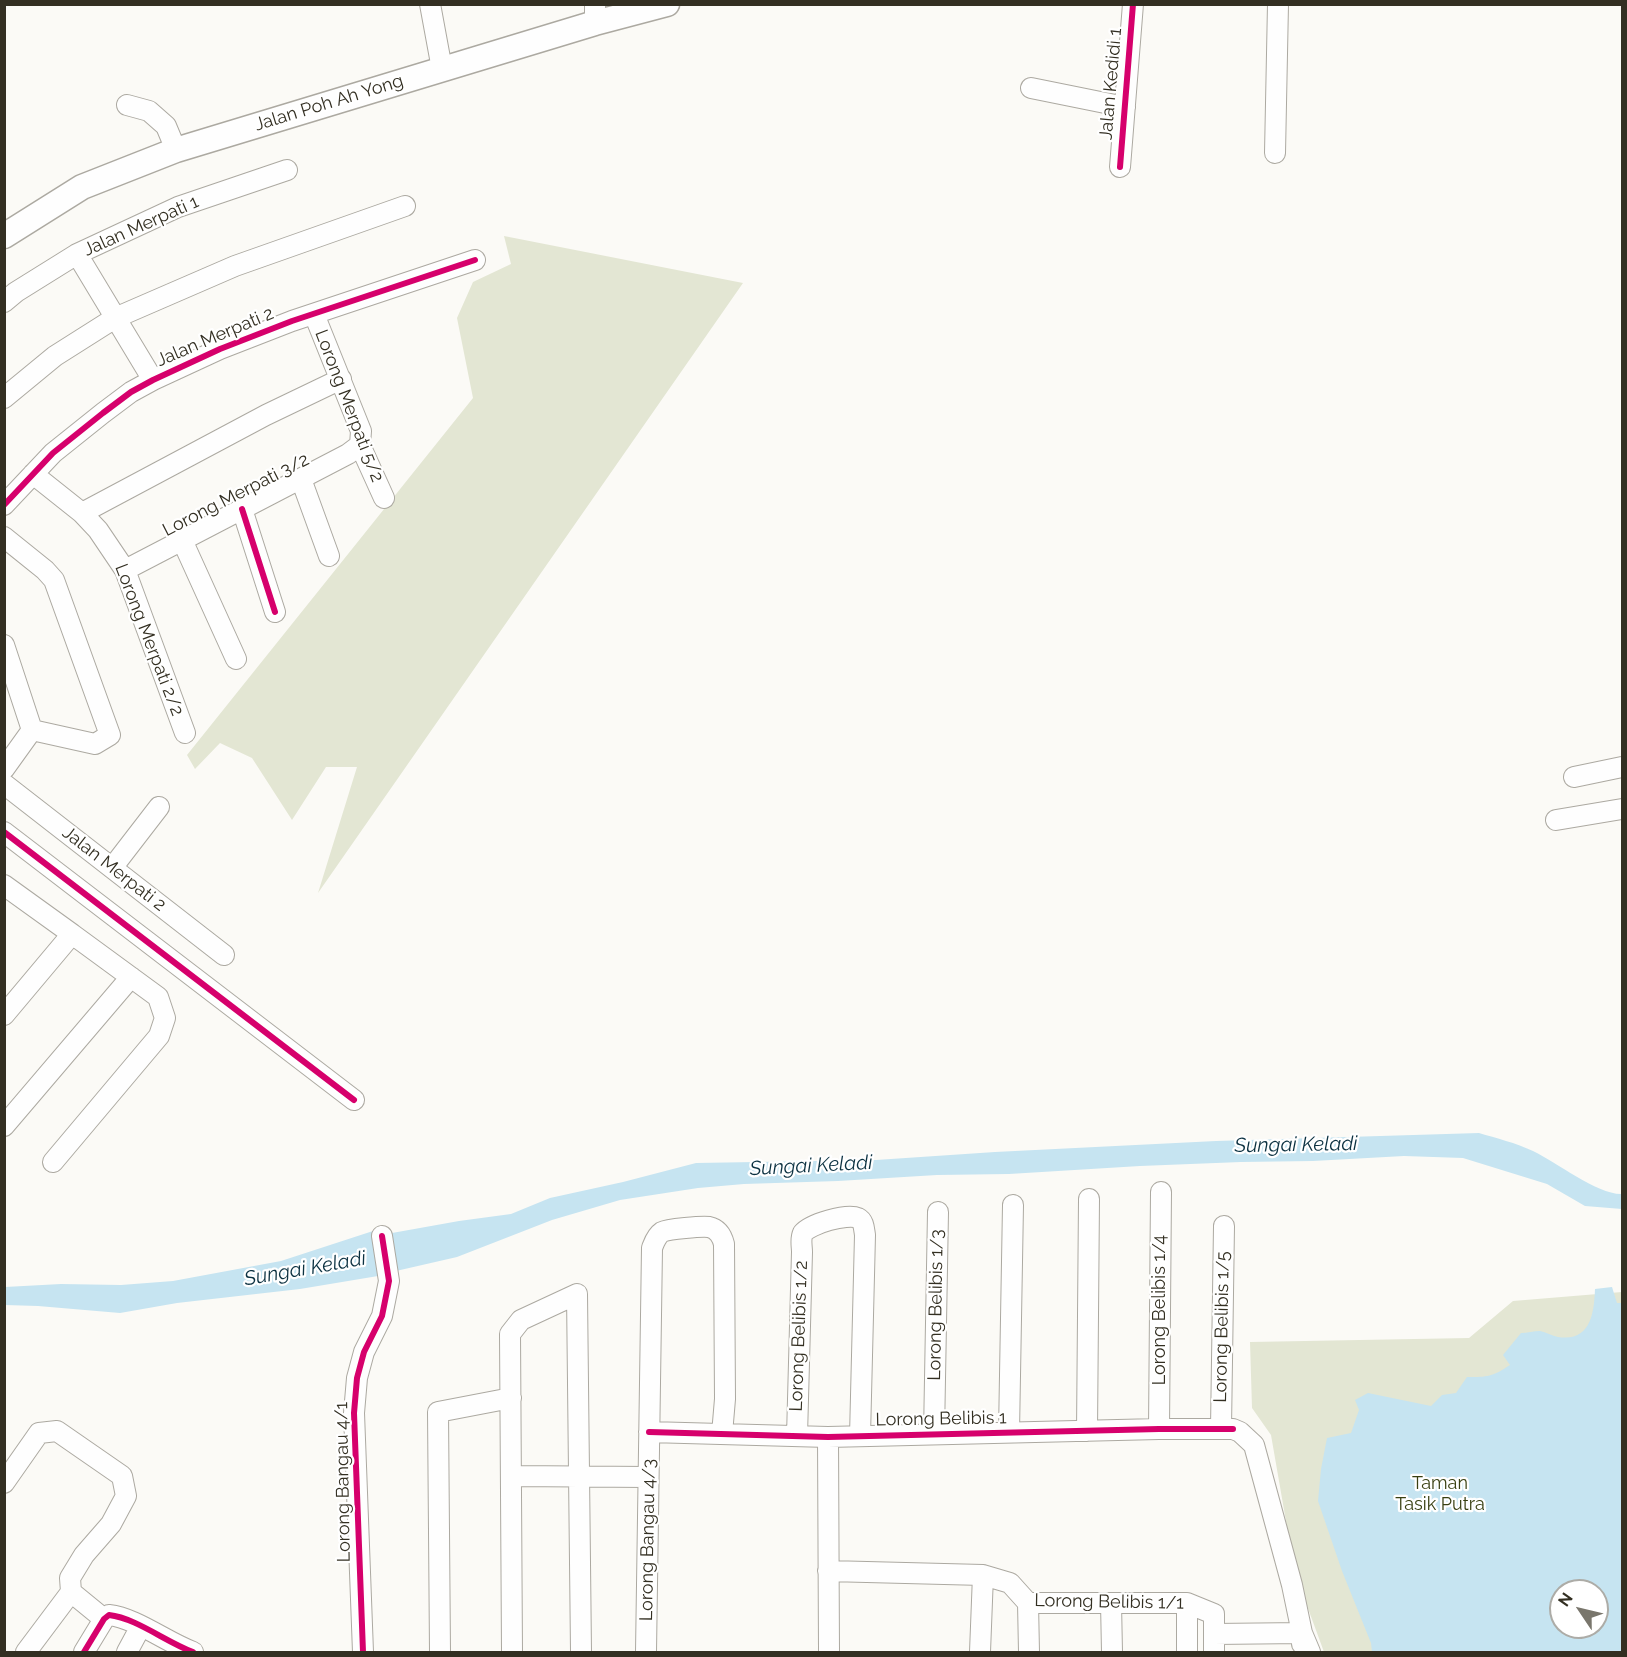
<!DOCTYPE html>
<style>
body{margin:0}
#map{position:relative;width:1627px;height:1657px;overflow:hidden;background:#fbfaf6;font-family:Raleway,sans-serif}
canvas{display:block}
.frame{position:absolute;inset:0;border:6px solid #332f22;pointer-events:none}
.north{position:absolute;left:1549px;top:1579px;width:60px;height:60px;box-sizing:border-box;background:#fff;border:2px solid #adaca7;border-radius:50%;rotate:305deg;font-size:16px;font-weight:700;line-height:24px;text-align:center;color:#332f22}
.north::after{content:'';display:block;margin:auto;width:21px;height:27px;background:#79766c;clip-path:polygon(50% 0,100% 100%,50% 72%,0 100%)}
</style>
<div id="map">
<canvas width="1627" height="1657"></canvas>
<div class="frame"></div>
<div class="north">N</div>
</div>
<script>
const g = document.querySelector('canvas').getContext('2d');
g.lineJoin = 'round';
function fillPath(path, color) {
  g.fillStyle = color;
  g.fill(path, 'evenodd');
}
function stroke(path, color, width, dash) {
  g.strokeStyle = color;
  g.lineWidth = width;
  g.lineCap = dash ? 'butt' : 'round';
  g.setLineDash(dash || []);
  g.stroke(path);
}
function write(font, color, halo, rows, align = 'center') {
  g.font = font + ' Raleway,sans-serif';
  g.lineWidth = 4.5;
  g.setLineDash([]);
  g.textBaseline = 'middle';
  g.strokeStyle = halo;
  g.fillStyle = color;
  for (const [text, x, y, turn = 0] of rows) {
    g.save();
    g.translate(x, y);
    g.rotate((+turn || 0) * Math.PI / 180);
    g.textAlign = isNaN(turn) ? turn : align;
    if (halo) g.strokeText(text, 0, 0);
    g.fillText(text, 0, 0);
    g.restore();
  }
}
fillPath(new Path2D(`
 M504 236 743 283 318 893 357 767H326L292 820 252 758 220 743 195 769 187 755 473 398 457 318 473 282 511 264Z
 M1622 1292V1652H1324L1295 1573 1271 1435 1252 1408 1250 1342 1469 1338 1513 1301ZM1561 1591H1597V1627H1561Z`), '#e3e6d3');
fillPath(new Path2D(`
 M1479 1133C1496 1138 1516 1143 1533 1151 1556 1162 1598 1195 1622 1194V1209L1585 1206 1547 1184 1463 1158 1404 1156 1313 1161 1241 1162 1140 1166 1009 1174 937 1175 838 1181 744 1184 698 1188 620 1200 552 1220 457 1257 396 1271 392 1233 459 1221 511 1214 550 1198 623 1182 696 1163 876 1160 995 1152 1216 1141Z
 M373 1231 378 1276 300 1289 177 1303 120 1313 38 1306 5 1305V1287L61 1284 121 1285 173 1281 281 1261Z
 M1612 1287 1617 1303H1622V1652H1372L1371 1643 1342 1571 1318 1501 1321 1469 1327 1438 1351 1433 1359 1410 1355 1400 1368 1393 1431 1406 1442 1395 1456 1393 1467 1377C1488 1377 1492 1377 1510 1365L1503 1355 1521 1333C1527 1333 1534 1331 1540 1331 1546 1332 1552 1336 1558 1337 1591 1342 1594 1313 1595 1289ZM1561 1591H1597V1627H1561Z`), '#c6e4f1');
const minor = new Path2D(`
 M430 4 442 69
 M595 4V23
 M1031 88 1125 107
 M127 105 149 111 166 126 176 150
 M1275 153 1278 4
 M1120 167 1133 4
 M77 254 153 380
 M4 302 16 292 77 254 178 207 287 170
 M314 314 361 431 360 445 384 498
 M4 398 55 356 115 318 235 266 405 206
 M33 474 82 513 98 530 125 570 185 733
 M301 479 329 556
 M4 505 53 453 103 413 131 392 153 380 220 349 292 321 475 260
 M242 509 275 612
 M82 513 266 415 341 379
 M4 537 45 570 54 580 110 735 95 744 32 730
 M182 540 236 659
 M125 570 348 454 360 445
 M4 645 32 730 4 769
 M1574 777 1622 767
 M4 784 224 955
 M1556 820 1622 809
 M4 832 354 1100
 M112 868 159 807
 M4 885 72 934 4 1015
 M4 1126 131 977
 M53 1162 159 1036 165 1018 158 997 72 934
 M1221 1428 1224 1226
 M1159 1429 1161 1192
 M1087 1431 1089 1199
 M649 1432 828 1437 1159 1429H1233L1240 1432 1254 1445 1292 1585 1302 1633 1310 1652
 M1009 1432 1013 1205
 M934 1434 938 1212
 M797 1436 802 1252C802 1246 800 1239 803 1233 810 1224 847 1213 858 1218 864 1221 864 1229 865 1235L860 1436
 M828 1437 829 1652
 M511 1476 648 1477
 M4 1483 39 1433 57 1431 122 1476 126 1496 111 1524 84 1555 70 1578 71 1592 26 1652
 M828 1571 983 1575 1010 1583 1028 1603H1187L1214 1614V1652
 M71 1592 104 1619
 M1028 1603 1029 1652
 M1111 1603 1112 1652
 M1214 1634 1302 1633V1644
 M84 1652 104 1619 109 1615C136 1618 166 1642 193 1652
 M127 1652 141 1626
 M363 1652 354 1413 357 1378 364 1352 382 1316 389 1281 382 1236
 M440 1652 438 1412 511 1398
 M512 1652 510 1334 521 1320 577 1294 581 1652
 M646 1652 652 1248C654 1243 656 1236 662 1232 668 1229 702 1226 709 1227 718 1229 722 1236 724 1244L725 1399 722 1434
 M980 1652 983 1575
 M1187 1652V1603`);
const major = new Path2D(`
 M4 236 82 187 176 150 595 23 667 4`);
stroke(minor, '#aca9a1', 22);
stroke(major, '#aca9a1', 27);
stroke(minor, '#fefefe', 20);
stroke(major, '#fefefe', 24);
stroke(new Path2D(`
 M1120 167 1133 4
 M4 505 53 453 103 413 131 392 153 380 220 349 292 321 475 260
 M242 509 275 612
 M4 832 354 1100
 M649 1432 828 1437 1159 1429H1233
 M84 1652 104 1619 109 1615C136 1618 166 1642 193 1652
 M363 1652 354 1413 357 1378 364 1352 382 1316 389 1281 382 1236`), '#d6006c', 6);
write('18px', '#332f22', '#fff', [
 ["Jalan Kedidi 1",1111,84,-85],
 ["Jalan Poh Ah Yong",329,103,-17],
 ["Jalan Merpati 1",141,226,-24],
 ["Jalan Merpati 2",215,337,-23],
 ["Lorong Merpati 5/2",349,406,69],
 ["Lorong Merpati 3/2",236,495,-27],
 ["Lorong Merpati 2/2",149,640,69],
 ["Jalan Merpati 2",114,869,38],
 ["Lorong Belibis 1/3",936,1305,-89],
 ["Lorong Belibis 1/4",1160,1310,-90],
 ["Lorong Belibis 1/5",1222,1327,-89],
 ["Lorong Belibis 1/2",799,1336,-88],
 ["Lorong Belibis 1",941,1419,-1],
 ["Lorong Bangau 4/1",343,1482,-91],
 ["Lorong Bangau 4/3",648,1540,-89],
 ["Lorong Belibis 1/1",1109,1602,1]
]);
write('18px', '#383f11', '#fff', [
 ["Taman",1440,1484],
 ["Tasik Putra",1440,1505]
]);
write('italic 20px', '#0b3141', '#fff', [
 ["Sungai Keladi",1296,1145,-1],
 ["Sungai Keladi",811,1166,-3],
 ["Sungai Keladi",305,1269,-10]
]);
</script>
